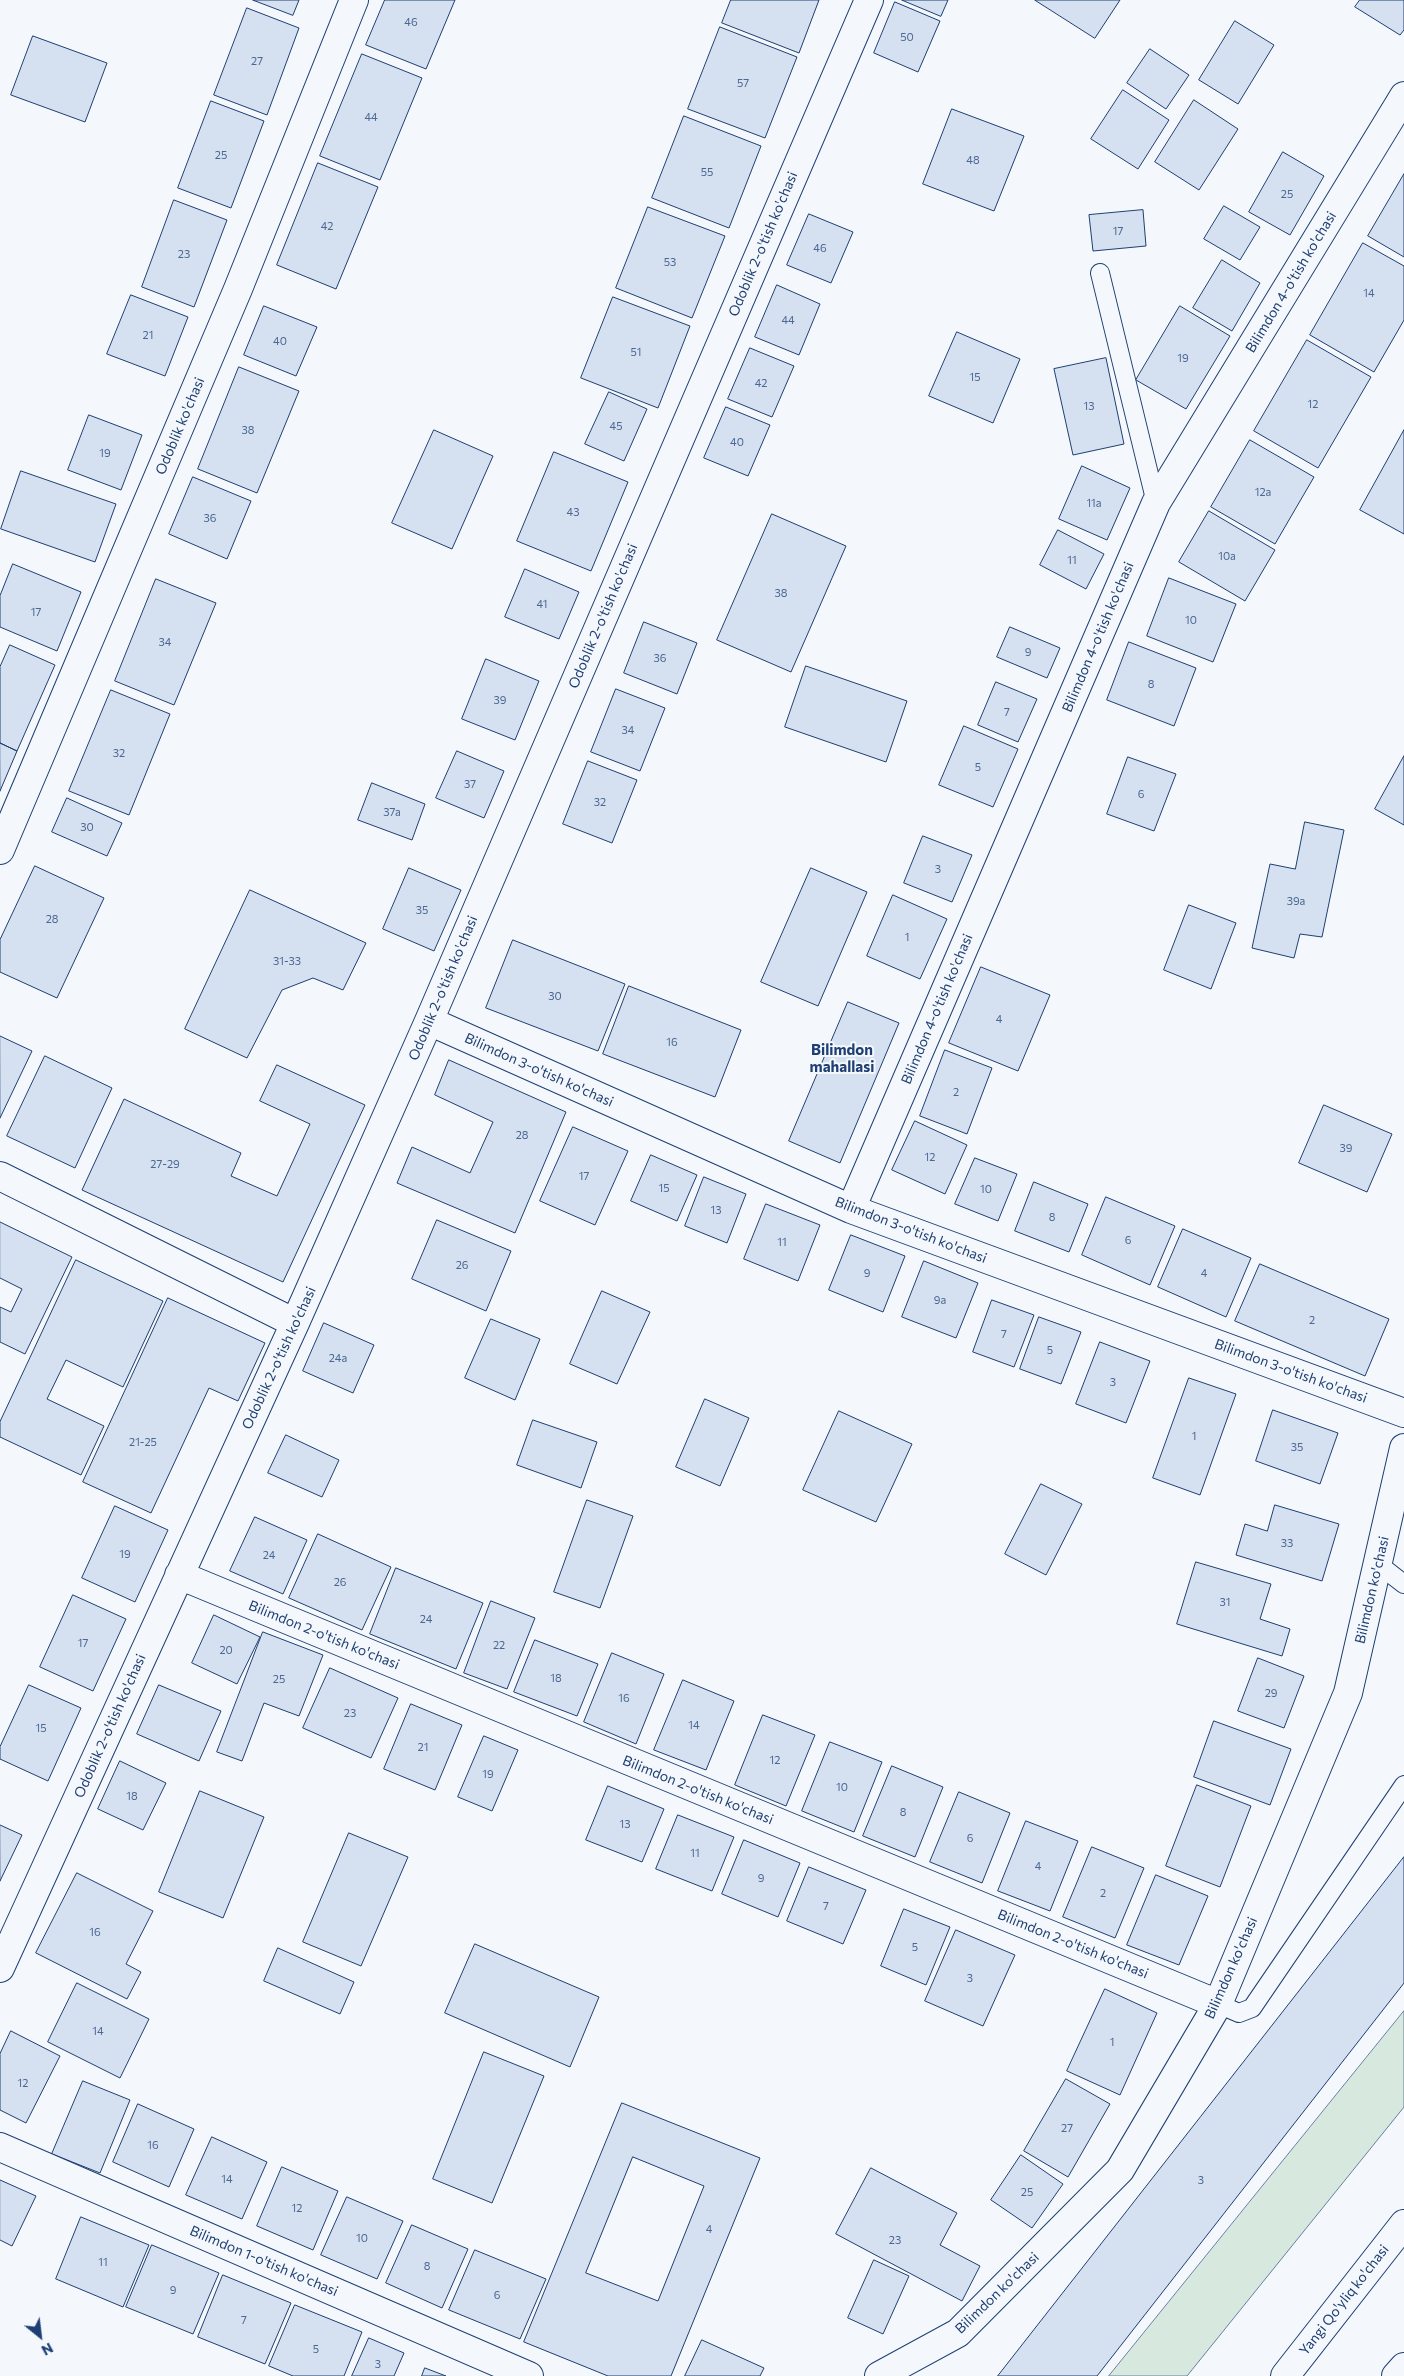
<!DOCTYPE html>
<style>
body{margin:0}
#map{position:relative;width:1404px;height:2376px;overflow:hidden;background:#f4f7fb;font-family:Commissioner,sans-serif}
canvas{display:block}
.north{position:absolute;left:15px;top:2311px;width:50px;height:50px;-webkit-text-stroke:4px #f4f7fb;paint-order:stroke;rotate:151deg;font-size:14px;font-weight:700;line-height:20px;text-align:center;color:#1d3f73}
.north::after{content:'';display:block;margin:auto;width:18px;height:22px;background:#1d3f73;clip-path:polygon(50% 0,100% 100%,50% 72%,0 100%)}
</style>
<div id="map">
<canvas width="1404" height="2376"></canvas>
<div class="north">N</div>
</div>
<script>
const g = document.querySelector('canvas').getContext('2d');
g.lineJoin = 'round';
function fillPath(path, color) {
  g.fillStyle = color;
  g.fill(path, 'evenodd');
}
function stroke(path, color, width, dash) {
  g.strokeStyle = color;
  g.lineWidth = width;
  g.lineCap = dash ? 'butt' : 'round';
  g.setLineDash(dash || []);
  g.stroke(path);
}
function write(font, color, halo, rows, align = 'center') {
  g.font = font + ' Commissioner,sans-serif';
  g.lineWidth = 4;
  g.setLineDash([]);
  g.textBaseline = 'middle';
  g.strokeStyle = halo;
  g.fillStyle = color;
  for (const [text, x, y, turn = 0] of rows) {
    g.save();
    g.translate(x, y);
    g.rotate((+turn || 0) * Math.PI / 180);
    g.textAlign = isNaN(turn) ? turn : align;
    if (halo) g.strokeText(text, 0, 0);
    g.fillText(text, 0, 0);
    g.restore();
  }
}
const green = new Path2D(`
 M1404 2011V2107L1187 2376H1109Z`);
fillPath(green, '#d7e8df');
stroke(green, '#687fa3', 1);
const building = new Path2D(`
 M253 0H299L293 15Z
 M385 0H455L426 69 366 45Z
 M731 0H819L799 53 722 23Z
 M902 0H948L941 16Z
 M1035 0H1120L1095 38Z
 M1360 0H1404V30L1400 35 1355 7Z
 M895 2 940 21 918 72 874 53Z
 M247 8 299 28 267 115 214 95Z
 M1235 21 1274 45 1238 104 1199 80Z
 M720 27 797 57 765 138 688 109Z
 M33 36 107 63 85 122 11 95Z
 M1150 49 1189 75 1166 109 1127 83Z
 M362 54 422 78 380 180 320 156Z
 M1123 90 1169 120 1138 169 1091 139Z
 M1194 100 1238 129 1199 190 1155 162Z
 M211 101 264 121 231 208 178 188Z
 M952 109 1024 136 994 211 923 184Z
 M684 116 761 146 729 228 652 198Z
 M1283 152 1324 176 1290 235 1249 212Z
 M318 163 378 187 336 289 277 265Z
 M1404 174V257L1368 236Z
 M174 200 227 220 194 307 142 287Z
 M1224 206 1260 227 1240 260 1204 239Z
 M648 207 725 236 692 318 616 288Z
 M1143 210 1146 246 1093 251 1089 215Z
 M809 214 853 232 831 283 787 265Z
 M1363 243 1404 266V320L1374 372 1310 335Z
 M1222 260 1260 283 1232 331 1193 308Z
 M777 285 820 304 799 355 755 337Z
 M131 295 188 317 165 376 107 354Z
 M613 297 690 326 658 408 581 378Z
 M264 306 317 327 296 376 244 355Z
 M1180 306 1230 336 1186 409 1136 380Z
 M957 332 1020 359 993 423 929 396Z
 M1307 340 1371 377 1318 468 1254 431Z
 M750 348 794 366 772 417 728 399Z
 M1106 358 1124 444 1073 455 1054 369Z
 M239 367 299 391 257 493 198 469Z
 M609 392 647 409 624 461 585 444Z
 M726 407 770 425 748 476 704 458Z
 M89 415 142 435 121 490 68 470Z
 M434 430 493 456 452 549 392 523Z
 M1404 430V534L1360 510Z
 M1250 440 1314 477 1275 544 1211 507Z
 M554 452 628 482 591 571 517 541Z
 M1082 466 1130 488 1107 540 1059 519Z
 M21 471 116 504 95 562 1 529Z
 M193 477 251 501 227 559 169 534Z
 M1209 511 1275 550 1245 601 1179 562Z
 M772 514 846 546 791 672 717 640Z
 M1058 530 1104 554 1086 589 1040 565Z
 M13 564 81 592 57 651 0 627V596Z
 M525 569 579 592 559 639 505 617Z
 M1169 578 1236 604 1213 662 1147 636Z
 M156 579 216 603 174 705 115 681Z
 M644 622 697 643 677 694 624 673Z
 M1010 627 1060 648 1047 678 997 657Z
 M1129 642 1196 668 1174 726 1107 700Z
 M10 645 55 665 17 751 0 743V667Z
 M486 659 539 681 515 740 462 719Z
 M806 666 907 701 886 762 785 727Z
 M996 682 1037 699 1018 742 978 725Z
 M616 689 665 708 640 771 591 752Z
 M111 690 170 714 129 815 69 791Z
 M964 726 1018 749 993 807 939 785Z
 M0 743 17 751 0 791Z
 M457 751 504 771 484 818 436 798Z
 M1404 756V825L1375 809Z
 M1128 757 1176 774 1154 831 1107 814Z
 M588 761 637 780 612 843 563 824Z
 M372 783 425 804 412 840 358 820Z
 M67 798 122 823 107 856 52 832Z
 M1305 822 1344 830 1322 937 1300 934 1294 958 1252 948 1270 864 1295 869Z
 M923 836 972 855 952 902 904 883Z
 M35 866 104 898 57 998 0 972V940Z
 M409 868 461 890 434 951 383 929Z
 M811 868 867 892 818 1006 761 982Z
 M250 890 366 943 343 990 313 978 282 990 247 1058 185 1029Z
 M893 895 947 919 920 979 867 956Z
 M1189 905 1236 923 1211 989 1164 970Z
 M513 940 625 984 598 1051 486 1008Z
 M981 967 1050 995 1018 1071 949 1043Z
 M629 986 741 1030 715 1097 603 1054Z
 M848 1002 899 1023 840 1163 789 1141Z
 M0 1036 32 1051 0 1118Z
 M945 1050 992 1068 967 1134 920 1116Z
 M45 1056 112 1088 75 1168 7 1136Z
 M449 1060 566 1112 515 1233 397 1183 412 1147 470 1173 493 1122 435 1095Z
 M277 1065 365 1105 283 1282 82 1190 124 1099 241 1153 231 1176 277 1196 310 1124 260 1101Z
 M1324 1105 1392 1134 1367 1192 1299 1163Z
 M915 1121 967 1145 945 1194 892 1170Z
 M573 1127 628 1151 595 1225 540 1201Z
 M651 1155 697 1175 677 1221 631 1201Z
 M975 1158 1017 1174 998 1221 955 1204Z
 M704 1177 746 1194 727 1243 685 1226Z
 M1034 1182 1088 1204 1069 1252 1015 1231Z
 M1106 1197 1175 1226 1150 1285 1082 1255Z
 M766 1204 820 1225 798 1281 744 1259Z
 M437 1220 511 1251 486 1311 412 1279Z
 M0 1222 72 1257 25 1354 0 1342V1307L11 1312 22 1289 0 1278Z
 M1183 1229 1251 1258 1226 1317 1158 1287Z
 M851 1235 905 1256 883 1312 829 1290Z
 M76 1260 163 1301 123 1387 66 1360 47 1399 104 1426 81 1475 0 1437V1422Z
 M924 1261 978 1283 956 1338 902 1317Z
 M1260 1264 1389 1319 1365 1376 1235 1321Z
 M602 1291 650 1312 617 1384 570 1364Z
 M168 1298 265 1343 238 1401 209 1388 151 1513 83 1482Z
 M992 1300 1034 1315 1014 1367 973 1352Z
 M1039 1317 1081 1332 1061 1384 1020 1369Z
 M491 1319 540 1339 515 1400 465 1378Z
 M324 1323 374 1345 353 1393 303 1371Z
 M1100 1342 1150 1361 1126 1423 1076 1404Z
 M1189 1378 1236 1394 1200 1495 1153 1478Z
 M705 1399 749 1418 720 1486 676 1467Z
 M1273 1410 1338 1433 1320 1484 1256 1461Z
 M839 1411 912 1444 876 1522 803 1490Z
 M533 1420 597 1442 581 1488 517 1465Z
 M286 1435 339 1460 322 1497 268 1473Z
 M1041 1484 1082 1504 1046 1575 1005 1554Z
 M587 1500 633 1516 600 1608 554 1592Z
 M1275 1505 1339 1524 1322 1581 1236 1555 1245 1524 1267 1531Z
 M115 1506 168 1530 135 1602 82 1578Z
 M255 1517 307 1540 283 1594 230 1571Z
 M318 1534 391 1567 362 1630 289 1598Z
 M1196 1562 1271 1584 1260 1619 1290 1629 1282 1656 1177 1624Z
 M396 1568 483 1603 456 1669 370 1634Z
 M73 1595 126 1619 93 1691 40 1667Z
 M491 1601 535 1618 507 1689 464 1673Z
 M214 1615 260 1637 237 1684 192 1663Z
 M263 1632 323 1655 299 1716 264 1703 242 1761 217 1752Z
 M535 1640 598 1664 577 1716 514 1692Z
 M612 1653 664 1674 636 1744 584 1722Z
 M1258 1658 1304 1676 1284 1728 1238 1711Z
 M330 1668 398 1698 371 1758 303 1728Z
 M683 1680 734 1701 706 1770 654 1750Z
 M29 1685 81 1708 48 1781 0 1759V1747Z
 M159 1685 221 1711 199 1761 137 1734Z
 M411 1704 462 1725 435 1790 384 1769Z
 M763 1715 815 1735 786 1806 735 1785Z
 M1214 1721 1291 1749 1270 1805 1194 1777Z
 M484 1736 518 1750 492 1811 458 1797Z
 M830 1742 882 1762 854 1832 802 1811Z
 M120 1761 166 1783 143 1830 98 1809Z
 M892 1766 943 1787 915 1857 863 1836Z
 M1197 1785 1251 1806 1220 1887 1166 1866Z
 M608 1786 664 1809 642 1862 586 1840Z
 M200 1791 264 1817 223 1918 159 1892Z
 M959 1792 1010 1813 982 1883 930 1862Z
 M678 1815 734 1837 712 1891 656 1869Z
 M1026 1821 1078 1841 1050 1911 998 1891Z
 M0 1825 22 1835 0 1881Z
 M349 1833 408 1857 361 1966 303 1942Z
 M744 1840 800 1863 778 1917 722 1894Z
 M1092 1847 1144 1868 1115 1938 1063 1917Z
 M1404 1857V1983L1097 2376H998Z
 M809 1867 866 1890 843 1944 787 1921Z
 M77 1873 153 1911 126 1964 141 1972 127 1999 36 1953Z
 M1156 1875 1208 1896 1179 1965 1127 1945Z
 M904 1909 950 1927 926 1985 881 1966Z
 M956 1930 1015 1955 983 2026 925 2001Z
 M475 1944 599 1997 570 2067 445 2013Z
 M278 1948 354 1982 340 2014 264 1981Z
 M77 1983 149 2019 120 2078 48 2042Z
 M1105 1989 1157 2013 1120 2095 1067 2071Z
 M11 2031 60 2056 26 2123 0 2110V2054Z
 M484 2052 544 2076 492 2203 433 2179Z
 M1066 2079 1110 2104 1068 2177 1024 2151Z
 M83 2081 130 2100 100 2173 52 2154Z
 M622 2103 760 2158 671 2376H608L524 2342ZM633 2157 704 2186 658 2301 586 2273Z
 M138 2104 194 2129 169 2187 113 2162Z
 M212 2137 267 2162 242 2219 186 2195Z
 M1021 2155 1063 2184 1032 2228 991 2200Z
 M282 2167 338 2191 313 2250 257 2226Z
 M871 2168 957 2213 940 2245 980 2266 962 2301 836 2234Z
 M0 2180 36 2196 12 2246 0 2240Z
 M347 2197 403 2221 377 2279 321 2255Z
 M81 2217 149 2245 123 2307 56 2279Z
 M412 2225 468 2249 442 2308 386 2283Z
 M152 2245 219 2273 193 2334 126 2307Z
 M475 2250 546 2279 520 2339 449 2310Z
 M874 2260 909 2276 883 2334 848 2318Z
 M223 2275 291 2303 265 2364 198 2337Z
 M295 2305 362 2332 344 2376H293L269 2366Z
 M369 2338 404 2353 394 2376H352Z
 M702 2340 764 2368 760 2376H685Z
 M425 2368 446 2376H422Z`);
fillPath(building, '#d5e0f0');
stroke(building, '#1d3f73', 1);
const lane = new Path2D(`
 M1100 273 1156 503
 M1378 1564 1404 1584
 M1218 2004 1239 2013 1252 2008 1404 1785`);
const street = new Path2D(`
 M0 850 238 289 354 0
 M429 1021 851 1209 1404 1413
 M0 1176 295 1323
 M851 1209 1156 503 1404 96
 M179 1575 1218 2004
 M0 1968 295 1323 429 1021 869 0
 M0 2147 529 2376
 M879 2376 958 2333 1120 2170 1218 2004 1348 1693 1404 1448`);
const secondary = new Path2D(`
 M1285 2376 1404 2224
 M1396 2376 1404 2367`);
stroke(lane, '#1d3f73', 20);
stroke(street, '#1d3f73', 30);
stroke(secondary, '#1d3f73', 30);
stroke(lane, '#f4f7fb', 18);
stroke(street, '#f4f7fb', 28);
stroke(secondary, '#f4f7fb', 28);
write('11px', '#4b6792', null, [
 ["46",411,22],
 ["50",907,37],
 ["27",257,61],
 ["57",743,83],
 ["44",371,117],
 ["25",221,155],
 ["48",973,160],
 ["55",707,172],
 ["25",1287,194],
 ["42",327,226],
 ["17",1118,231],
 ["46",820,248],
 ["23",184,254],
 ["53",670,262],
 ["14",1369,293],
 ["44",788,320],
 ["21",148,335],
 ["40",280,341],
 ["51",636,352],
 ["19",1183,358],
 ["15",975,377],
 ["42",761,383],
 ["12",1313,404],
 ["13",1089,406],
 ["45",616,426],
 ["38",248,430],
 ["40",737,442],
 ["19",105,453],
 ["12a",1263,492],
 ["11a",1094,503],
 ["43",573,512],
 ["36",210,518],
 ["10a",1227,556],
 ["11",1072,560],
 ["38",781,593],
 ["41",542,604],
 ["17",36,612],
 ["10",1191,620],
 ["34",165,642],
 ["9",1028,652],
 ["36",660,658],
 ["8",1151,684],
 ["39",500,700],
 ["7",1007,712],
 ["34",628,730],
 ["32",119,753],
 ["5",978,767],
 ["37",470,784],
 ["6",1141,794],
 ["32",600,802],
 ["37a",392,812],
 ["30",87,827],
 ["3",938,869],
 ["39a",1296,901],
 ["35",422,910],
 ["28",52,919],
 ["1",907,937],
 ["31-33",287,961],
 ["30",555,996],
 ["4",999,1019],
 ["16",672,1042],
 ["2",956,1092],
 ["28",522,1135],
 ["39",1346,1148],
 ["12",930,1157],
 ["27-29",165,1164],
 ["17",584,1176],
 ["15",664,1188],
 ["10",986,1189],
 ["13",716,1210],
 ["8",1052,1217],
 ["6",1128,1240],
 ["11",782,1242],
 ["26",462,1265],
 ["9",867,1273],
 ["4",1204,1273],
 ["9a",940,1300],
 ["2",1312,1320],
 ["7",1004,1334],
 ["5",1050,1350],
 ["24a",338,1358],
 ["3",1113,1382],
 ["1",1194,1436],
 ["21-25",143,1442],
 ["35",1297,1447],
 ["33",1287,1543],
 ["19",125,1554],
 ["24",269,1555],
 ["26",340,1582],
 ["31",1225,1602],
 ["24",426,1619],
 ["17",83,1643],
 ["22",499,1645],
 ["20",226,1650],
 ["18",556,1678],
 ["25",279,1679],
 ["29",1271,1693],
 ["16",624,1698],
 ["23",350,1713],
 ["14",694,1725],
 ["15",41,1728],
 ["21",423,1747],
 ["12",775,1760],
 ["19",488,1774],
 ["10",842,1787],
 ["18",132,1796],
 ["8",903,1812],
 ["13",625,1824],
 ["6",970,1838],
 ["11",695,1853],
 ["4",1038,1866],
 ["9",761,1878],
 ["2",1103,1893],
 ["7",826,1906],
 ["16",95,1932],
 ["5",915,1947],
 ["3",970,1978],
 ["14",98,2031],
 ["1",1112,2042],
 ["12",23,2083],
 ["27",1067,2128],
 ["16",153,2145],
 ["14",227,2179],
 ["3",1201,2180],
 ["25",1027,2192],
 ["12",297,2208],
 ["4",709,2229],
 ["10",362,2238],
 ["23",895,2240],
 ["11",103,2262],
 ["8",427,2266],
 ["9",173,2290],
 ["6",497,2295],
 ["7",244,2320],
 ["5",316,2349],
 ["3",378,2364]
]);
write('14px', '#1d3f73', '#f4f7fb', [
 ["Odoblik 2-o'tish ko'chasi",763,244,-67],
 ["Bilimdon 4-o'tish ko'chasi",1291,282,-59],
 ["Odoblik ko'chasi",180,426,-67],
 ["Odoblik 2-o'tish ko'chasi",603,616,-67],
 ["Bilimdon 4-o'tish ko'chasi",1098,637,-67],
 ["Odoblik 2-o'tish ko'chasi",443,988,-67],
 ["Bilimdon 4-o'tish ko'chasi",937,1009,-67],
 ["Bilimdon 3-o'tish ko'chasi",539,1070,24],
 ["Bilimdon 3-o'tish ko'chasi",911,1230,21],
 ["Odoblik 2-o'tish ko'chasi",279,1358,-65],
 ["Bilimdon 3-o'tish ko'chasi",1291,1371,20],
 ["Bilimdon ko'chasi",1372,1590,-77],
 ["Bilimdon 2-o'tish ko'chasi",324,1635,22],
 ["Odoblik 2-o'tish ko'chasi",110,1726,-66],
 ["Bilimdon 2-o'tish ko'chasi",698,1790,22],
 ["Bilimdon 2-o'tish ko'chasi",1073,1944,22],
 ["Bilimdon ko'chasi",1231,1968,-66],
 ["Bilimdon 1-o'tish ko'chasi",264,2261,23],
 ["Bilimdon ko'chasi",997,2293,-44],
 ["Yangi Qo'yliq ko'chasi",1344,2300,-52]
]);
write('bold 15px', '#1d3f73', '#f4f7fb', [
 ["Bilimdon",842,1050],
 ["mahallasi",842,1067]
]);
</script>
